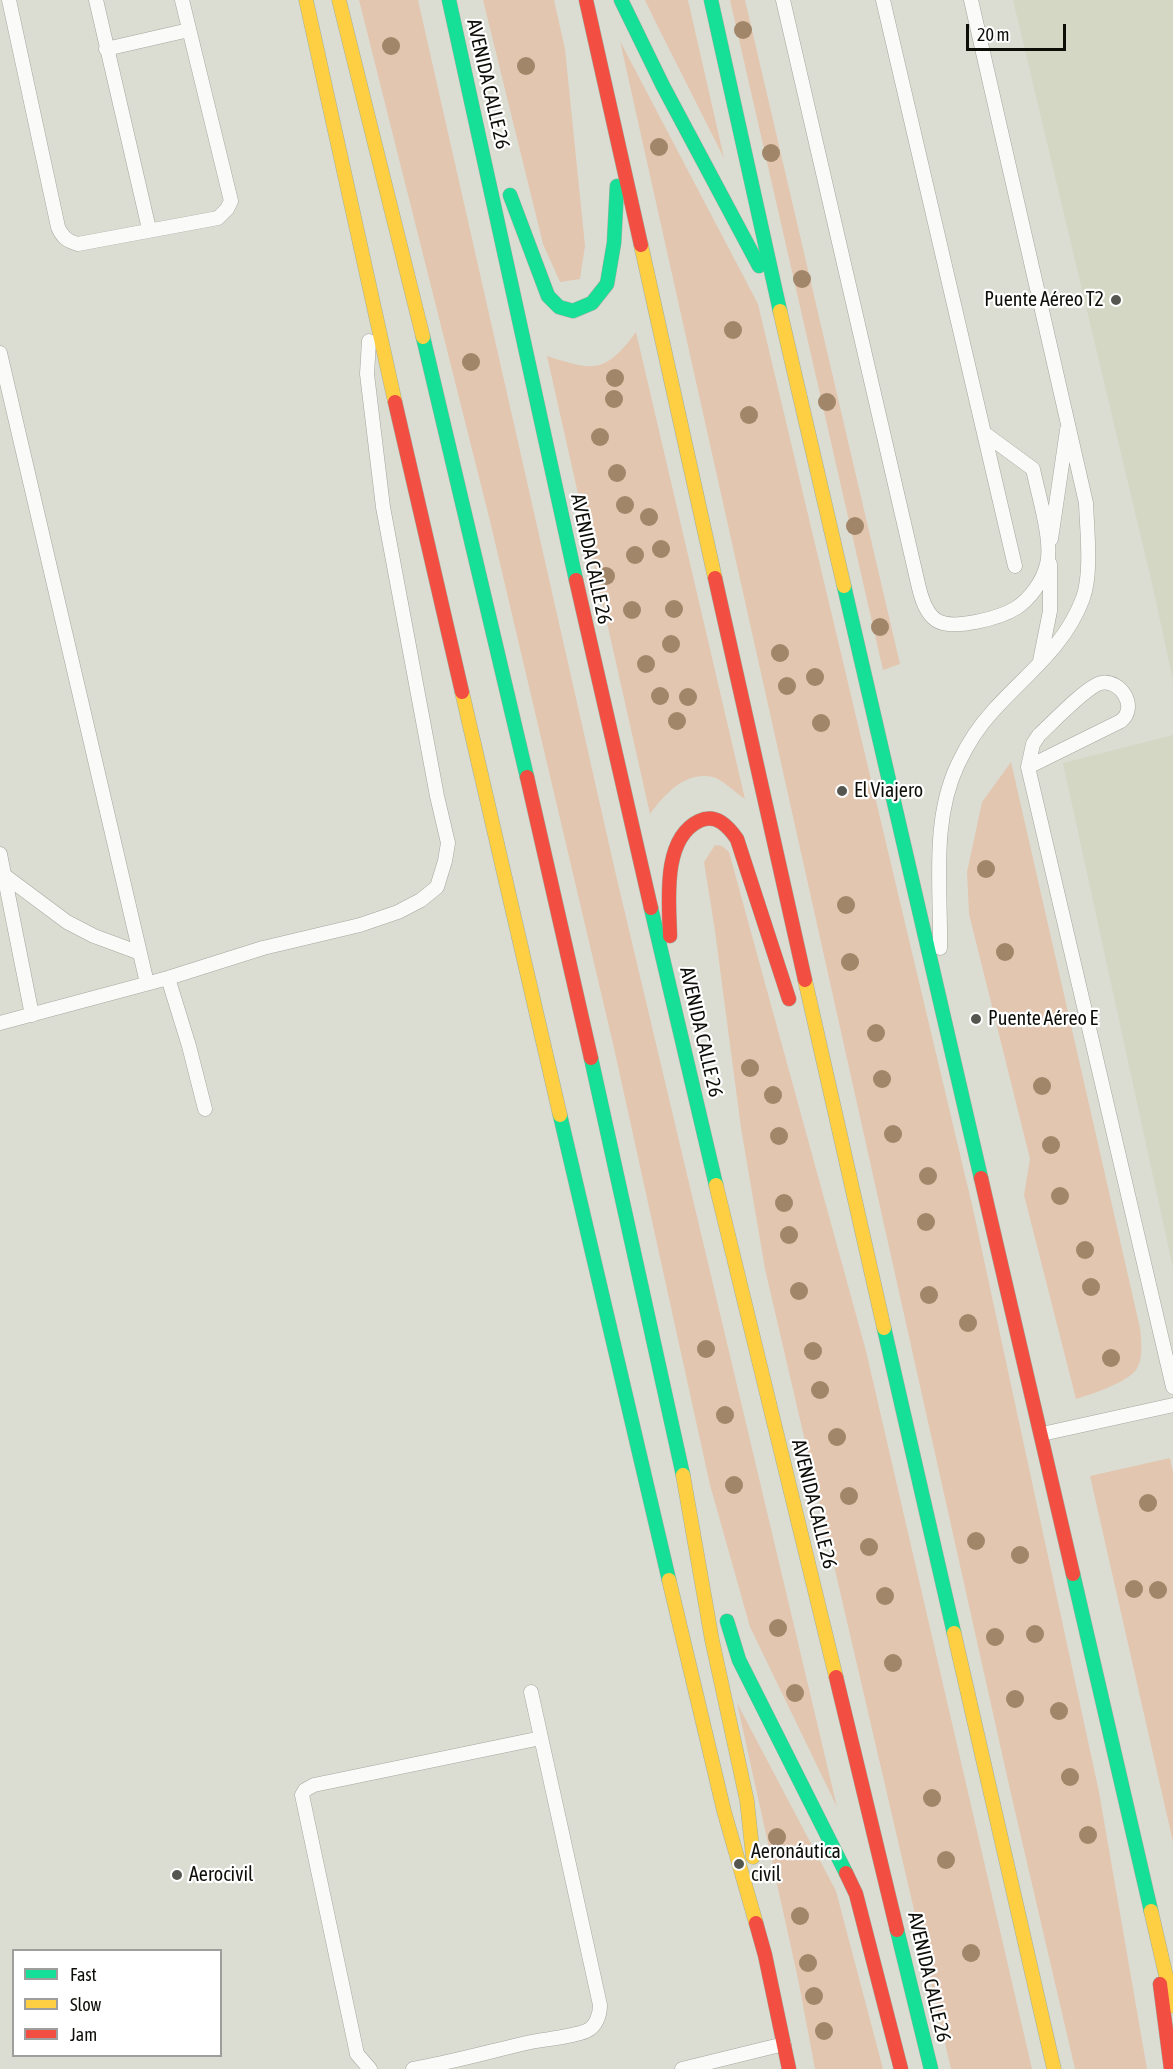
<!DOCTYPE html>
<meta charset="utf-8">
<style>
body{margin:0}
#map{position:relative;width:1173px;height:2069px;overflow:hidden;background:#dbddd3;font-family:"Asap Condensed",sans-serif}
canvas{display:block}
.legend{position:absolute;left:12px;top:1949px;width:210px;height:108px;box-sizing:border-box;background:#fff;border:2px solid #9e9f9c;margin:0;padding:8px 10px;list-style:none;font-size:18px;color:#0d0e08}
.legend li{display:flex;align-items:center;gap:12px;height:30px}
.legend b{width:30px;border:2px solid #9e9f9c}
.scale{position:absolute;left:966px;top:24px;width:100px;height:27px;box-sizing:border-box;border:3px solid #0d0e08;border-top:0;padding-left:8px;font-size:18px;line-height:21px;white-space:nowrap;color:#0d0e08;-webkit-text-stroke:4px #fff;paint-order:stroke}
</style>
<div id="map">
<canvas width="1173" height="2069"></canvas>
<ul class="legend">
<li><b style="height:8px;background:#16e098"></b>Fast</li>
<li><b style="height:8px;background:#ffcf43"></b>Slow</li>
<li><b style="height:8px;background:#f24e42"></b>Jam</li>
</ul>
<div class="scale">20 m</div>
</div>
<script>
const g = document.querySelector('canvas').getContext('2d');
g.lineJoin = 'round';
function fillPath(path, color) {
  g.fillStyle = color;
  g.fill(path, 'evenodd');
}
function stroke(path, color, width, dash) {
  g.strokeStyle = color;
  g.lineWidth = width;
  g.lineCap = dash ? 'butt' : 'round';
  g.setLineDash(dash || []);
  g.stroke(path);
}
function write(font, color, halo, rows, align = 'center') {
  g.font = font + ' "Asap Condensed",sans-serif';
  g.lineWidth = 4.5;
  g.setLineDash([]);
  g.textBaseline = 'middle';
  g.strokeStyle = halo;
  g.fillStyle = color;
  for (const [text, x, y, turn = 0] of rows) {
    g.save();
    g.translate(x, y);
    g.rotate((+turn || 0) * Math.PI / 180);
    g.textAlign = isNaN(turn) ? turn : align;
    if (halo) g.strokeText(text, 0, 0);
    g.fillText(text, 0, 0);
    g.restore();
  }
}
fillPath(new Path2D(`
 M1013 0H1173V681L1154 592Z
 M1173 735V1268L1063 763Z`), '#d3d7c4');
fillPath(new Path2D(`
 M359 0H418L616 875 837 1807 750 1627 710 1485 614 1048 490 521Z
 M483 0H554L565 49 585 246 580 279 560 282 543 244Z
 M645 0H688L724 158 654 19Z
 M730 0H745L900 664 883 670Z
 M620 41 758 304 973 1209 1099 1792 1147 2069H1075L1011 1794Z
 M636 332 745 799C736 793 723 780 713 777 685 771 665 794 650 814L547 356C594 371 605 374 636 332Z
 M1011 762 1140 1328C1141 1341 1144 1358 1136 1370 1126 1383 1092 1394 1076 1399L1024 1195 1030 1159 969 914 967 872 982 802Z
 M715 845 722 846 729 852 866 1351 1032 2069H951L765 1269 741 1128 715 931 704 862Z
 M1170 1458 1173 1473V1842L1090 1476Z
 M737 1703 836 1891 883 2069H815L798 1979Z`), '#e2c6b0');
const lane = new Path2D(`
 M9 0 58 227C62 237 67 241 78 244L218 218 227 209 231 201 182 0
 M96 0 149 229
 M783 0 919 588C922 600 926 613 936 620 952 631 1000 618 1016 608 1030 599 1043 581 1047 564 1053 541 1038 494 1033 469L984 433
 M883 0 1015 566
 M106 49 189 30
 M0 353 147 983
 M1051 539 1067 430
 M1040 661 1050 611V564
 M1028 767 1121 721C1138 707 1121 679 1101 683 1087 686 1051 724 1039 735L1033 744 1028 767 1173 1387
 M0 854 32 1015
 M4 875 67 922 94 936 140 953
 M940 948C941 887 931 821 958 764 967 745 979 726 993 711 1026 674 1065 647 1083 598 1092 572 1087 531 1086 503L971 0
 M168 978 189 1046 205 1109
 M0 1023 168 978 263 948 360 925 398 912 421 900 437 887 445 861 448 843 437 796 383 507 367 374 369 341
 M1042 1434 1173 1405
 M370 2069 357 2054 302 1795 305 1790 314 1785 541 1738
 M413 2069C453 2062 491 2051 531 2042 546 2039 572 2037 586 2031 596 2027 600 2015 600 2005L531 1692
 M682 2069 784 2044`);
const fast = new Path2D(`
 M449 0 576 580
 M621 0 663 86 759 266
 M711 0 780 311
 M510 195 548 296 559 307 573 311 592 303 607 284 614 243 617 186
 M423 337 527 777
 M844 586 981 1178
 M651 908 716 1185
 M591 1058 683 1475
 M560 1115 669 1580
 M884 1328 954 1633
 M1073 1574 1151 1911
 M727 1621 739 1660 846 1873
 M897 1930 931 2069`);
const slow = new Path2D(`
 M306 0 395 402
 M339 0 423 337
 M641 245 715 578
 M780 311 844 586
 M462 692 560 1115
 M805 980 884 1328
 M716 1185 836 1677
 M683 1475 712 1640 747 1801 753 1857
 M669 1580 724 1811 756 1923
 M954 1633 1054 2069
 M1151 1911 1173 2006`);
const jam = new Path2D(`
 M586 0 641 245
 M395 402 462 692
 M715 578 805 980
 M576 580 651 908
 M527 777 591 1058
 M670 936C669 901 662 839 699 821 716 813 728 826 737 839L789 999
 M981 1178 1073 1574
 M836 1677 897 1930
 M846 1873 856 1894 901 2069
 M756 1923 765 1955 789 2069
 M1160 1984 1171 2069`);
stroke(lane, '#a5a69e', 15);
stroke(fast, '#a1af9f', 15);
stroke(slow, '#a1af9f', 15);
stroke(jam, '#a1af9f', 15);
stroke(lane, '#fafaf8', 14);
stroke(fast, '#16e098', 14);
stroke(slow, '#ffcf43', 14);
stroke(jam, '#f24e42', 14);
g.fillStyle = '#a28669';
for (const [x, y] of [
 [743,30],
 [391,46],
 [526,66],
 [659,147],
 [771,153],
 [802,279],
 [733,330],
 [471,362],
 [615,378],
 [614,399],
 [827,402],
 [749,415],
 [600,437],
 [617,473],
 [625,505],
 [649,517],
 [855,526],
 [661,549],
 [635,555],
 [606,576],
 [674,609],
 [632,610],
 [880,627],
 [671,644],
 [780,653],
 [646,664],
 [815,677],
 [787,686],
 [660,696],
 [688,697],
 [677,721],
 [821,723],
 [986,869],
 [846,905],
 [1005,952],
 [850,962],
 [876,1033],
 [750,1068],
 [882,1079],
 [1042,1086],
 [773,1095],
 [893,1134],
 [779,1136],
 [1051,1145],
 [928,1176],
 [1060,1196],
 [784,1203],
 [926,1222],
 [789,1235],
 [1085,1250],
 [1091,1287],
 [799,1291],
 [929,1295],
 [968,1323],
 [706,1349],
 [813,1351],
 [1111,1358],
 [820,1390],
 [725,1415],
 [837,1437],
 [734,1485],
 [849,1496],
 [1148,1503],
 [976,1541],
 [869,1547],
 [1020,1555],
 [1134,1589],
 [1158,1590],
 [885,1596],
 [778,1628],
 [1035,1634],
 [995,1637],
 [893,1663],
 [795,1693],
 [1015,1699],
 [1059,1711],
 [1070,1777],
 [932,1798],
 [1088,1835],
 [777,1837],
 [946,1860],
 [800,1916],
 [971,1953],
 [808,1963],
 [814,1996],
 [824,2031]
]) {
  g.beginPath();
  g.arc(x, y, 9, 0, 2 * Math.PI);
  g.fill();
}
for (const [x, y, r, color] of [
 [1116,300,6,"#55564f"],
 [842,791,6,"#55564f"],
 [976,1019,6,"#55564f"],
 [739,1864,6,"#55564f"],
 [177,1875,6,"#55564f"]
]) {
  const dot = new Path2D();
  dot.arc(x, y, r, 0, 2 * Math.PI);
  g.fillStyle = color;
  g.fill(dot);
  stroke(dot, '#fff', 2);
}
write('20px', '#0d0e08', '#fff', [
 ["AVENIDA CALLE 26",488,84,77],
 ["AVENIDA CALLE 26",591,559,78],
 ["AVENIDA CALLE 26",701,1032,77],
 ["AVENIDA CALLE 26",814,1504,76],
 ["AVENIDA CALLE 26",929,1977,77]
]);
write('20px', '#0d0e08', '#fff', [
 ["Puente Aéreo T2",1104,300,"right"],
 ["El Viajero",854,791],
 ["Puente Aéreo E",988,1019],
 ["Aeronáutica",751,1852],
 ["civil",751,1875],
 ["Aerocivil",189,1875]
], 'left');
</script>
